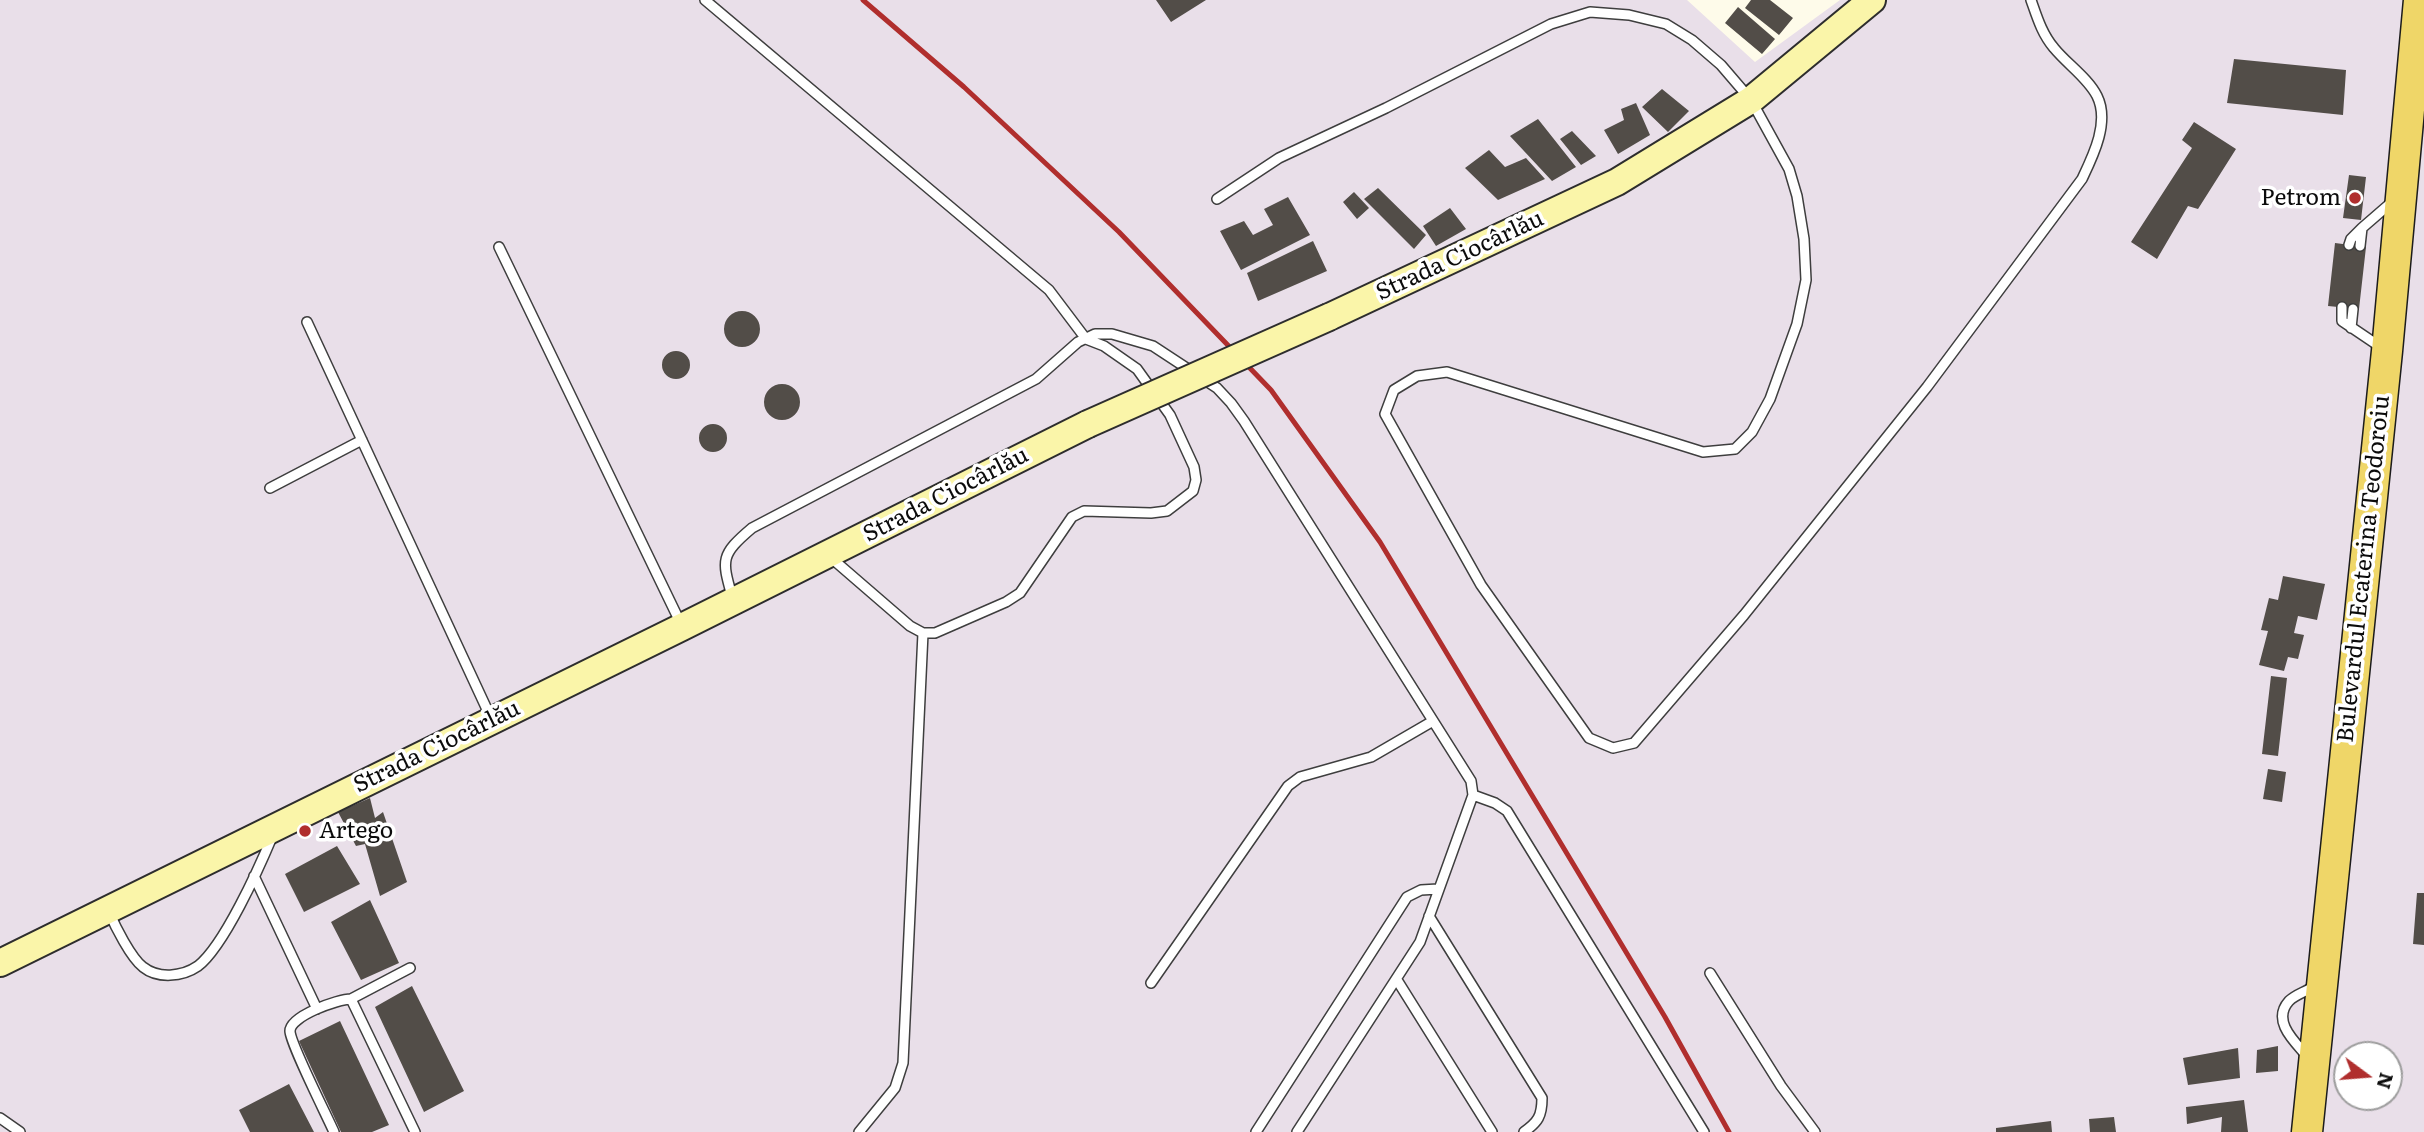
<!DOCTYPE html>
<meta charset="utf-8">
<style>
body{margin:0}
#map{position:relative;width:2424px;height:1132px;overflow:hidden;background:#fefbea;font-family:Literata,serif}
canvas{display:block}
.north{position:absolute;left:2333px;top:1041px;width:70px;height:70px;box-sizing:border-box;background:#fff;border:2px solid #9d9d9d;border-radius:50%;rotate:106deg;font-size:19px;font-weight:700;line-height:28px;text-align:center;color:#0b0b0b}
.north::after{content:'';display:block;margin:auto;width:24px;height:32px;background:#b02e2d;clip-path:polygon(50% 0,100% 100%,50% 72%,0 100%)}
</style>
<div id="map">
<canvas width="2424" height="1132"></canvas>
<div class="north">N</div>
</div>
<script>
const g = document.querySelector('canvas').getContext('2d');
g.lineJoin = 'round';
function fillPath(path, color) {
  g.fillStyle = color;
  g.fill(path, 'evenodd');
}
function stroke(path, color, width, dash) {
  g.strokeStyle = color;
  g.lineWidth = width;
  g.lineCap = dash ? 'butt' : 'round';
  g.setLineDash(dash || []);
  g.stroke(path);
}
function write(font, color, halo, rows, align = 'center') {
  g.font = font + ' Literata,serif';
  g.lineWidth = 7;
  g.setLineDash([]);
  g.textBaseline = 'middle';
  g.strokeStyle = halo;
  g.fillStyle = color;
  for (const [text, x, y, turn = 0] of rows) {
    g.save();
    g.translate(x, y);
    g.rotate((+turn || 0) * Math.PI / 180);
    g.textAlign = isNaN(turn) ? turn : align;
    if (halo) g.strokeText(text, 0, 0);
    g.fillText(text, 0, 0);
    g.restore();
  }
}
fillPath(new Path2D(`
 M0 0H1687L1755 62 1840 0H2424V1132H0ZM2347 1055H2389V1097H2347Z`), '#e9dfe9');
fillPath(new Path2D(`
 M1156 0H1206L1171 22Z
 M1751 0H1770L1793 18 1779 35 1745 8Z
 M1738 7 1775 39 1762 54 1725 23Z
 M2234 59 2346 70 2343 115 2227 103Z
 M1662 89 1689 111 1668 132 1642 107Z
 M1636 103 1650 135 1618 154 1604 130 1624 120 1621 109Z
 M1538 119 1576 167 1552 181 1510 136Z
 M2194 122 2236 149 2198 209 2188 206 2157 259 2131 242 2192 148 2182 140Z
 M1572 131 1596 156 1581 165 1560 139Z
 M1489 150 1505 167 1526 158 1545 179 1498 200 1465 168Z
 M2349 175 2366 177 2361 220 2343 218Z
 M1378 188 1426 235 1414 249 1364 199Z
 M1354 192 1369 208 1357 219 1343 202Z
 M1288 197 1310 235 1241 270 1220 231 1244 221 1253 235 1273 225 1264 209Z
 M1450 208 1466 229 1436 246 1423 226Z
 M1313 241 1327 271 1258 301 1247 273Z
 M2335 243 2366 247 2359 309 2328 306Z
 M724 329a18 18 0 1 1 36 0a18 18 0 1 1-36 0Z
 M662 365a14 14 0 1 1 28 0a14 14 0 1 1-28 0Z
 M764 402a18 18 0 1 1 36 0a18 18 0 1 1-36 0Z
 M699 438a14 14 0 1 1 28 0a14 14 0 1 1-28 0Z
 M2283 576 2325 584 2317 620 2298 616 2294 633 2304 635 2298 659 2288 657 2284 671 2259 665 2268 631 2261 630 2269 598 2278 600Z
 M2271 676 2287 678 2278 756 2262 754Z
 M2268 769 2286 772 2282 802 2263 799Z
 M370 798 375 818 383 812 407 882 380 896 365 844 356 846 338 812Z
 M337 846 360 884 304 912 285 874Z
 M2417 893H2424V945L2413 944Z
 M370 900 399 963 361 980 331 922Z
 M412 986 464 1091 424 1112 375 1007Z
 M340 1021 389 1125 372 1132H341L299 1041Z
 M2278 1046V1071L2256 1073 2257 1050Z
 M2238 1048 2240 1078 2188 1085 2183 1058Z
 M289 1084 314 1132H250L239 1110Z
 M2244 1100 2248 1132H2221L2222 1117 2187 1124 2186 1107Z
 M2114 1117 2116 1132H2090L2089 1119Z
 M2051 1121 2052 1132H1996V1128Z`), '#524d48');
const lane = new Path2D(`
 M705 0 1049 290 1086 339 1104 346 1137 369 1170 415 1194 467 1196 480 1193 491 1167 511 1151 513 1084 511 1072 517 1020 593 1006 602 935 633H923L910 626 829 556
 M1217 199 1279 158 1386 108 1551 24 1590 12 1629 15 1666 24 1692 40 1721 65 1751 100 1789 169 1797 196 1804 239 1806 280 1797 324 1770 399 1752 432 1735 449 1703 452 1447 372 1417 376 1394 390 1385 414 1481 585 1589 738 1613 748 1634 743 1744 615 1927 387 2082 179C2093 156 2110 122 2097 96 2088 78 2067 64 2054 48 2042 34 2037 17 2031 0
 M2349 245 2351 239 2362 228
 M2360 246 2362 228 2392 202
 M499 247 681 624
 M2342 307V321L2382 348
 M307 322 491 718
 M2351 328 2353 309
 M270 488 362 440
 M733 600C722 560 719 556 752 528L1036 379 1078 342 1095 334H1112L1153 346 1217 388 1231 403 1244 421 1471 781 1473 795 1420 942 1297 1132
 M1473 795 1495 803 1507 811 1704 1132
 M254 876 317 1009
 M109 912C115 926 131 958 143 967 158 979 182 977 198 966 224 946 259 868 272 837
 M1429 916 1542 1098C1542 1116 1538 1122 1524 1132
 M1710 973 1781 1086 1815 1132
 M1397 980 1492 1132
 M1151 983 1288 786 1300 777 1371 757 1433 721
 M351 999 415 1132
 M2307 1056C2295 1042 2271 1021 2289 1001 2296 994 2306 992 2314 986
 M0 1118 20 1132
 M334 1132C327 1116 290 1043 290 1031 290 1016 338 999 351 999L410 968
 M859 1132 895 1088 903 1063 923 633
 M1256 1132 1407 897 1421 890 1438 889`);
const secondary = new Path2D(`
 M1329 317 1617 182 1751 100 1872 0
 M0 963 682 627 1088 424`);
const primary = new Path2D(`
 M2307 1132 2387 351 2419 0`);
stroke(lane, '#3e3e3e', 12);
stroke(secondary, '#2d2d2d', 30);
stroke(primary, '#1c1c1c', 33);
stroke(lane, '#fff', 9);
stroke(secondary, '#faf5a9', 26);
stroke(primary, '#efd668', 30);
stroke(new Path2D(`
 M863 0 964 87 1119 232 1271 390 1380 542 1665 1017 1729 1132`), '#b02e2d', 5);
const secondaryBridge = new Path2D(`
 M1088 424 1329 317`);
stroke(secondaryBridge, '#2d2d2d', 30, []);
stroke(secondaryBridge, '#faf5a9', 26);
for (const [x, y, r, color] of [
 [2355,198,7,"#b02e2d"],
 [305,831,7,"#b02e2d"]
]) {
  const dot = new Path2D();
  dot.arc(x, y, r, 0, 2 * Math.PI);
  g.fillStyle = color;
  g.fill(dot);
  stroke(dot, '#fff', 2.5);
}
write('23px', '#0b0b0b', '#fff', [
 ["Petrom",2341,198],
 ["Artego",319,831,"left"]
], 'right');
write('23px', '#0b0b0b', '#fff', [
 ["Strada Ciocârlău",1460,256,-25],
 ["Strada Ciocârlău",946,495,-27],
 ["Bulevardul Ecaterina Teodoroiu",2364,569,-84],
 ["Strada Ciocârlău",437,747,-26]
]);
</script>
